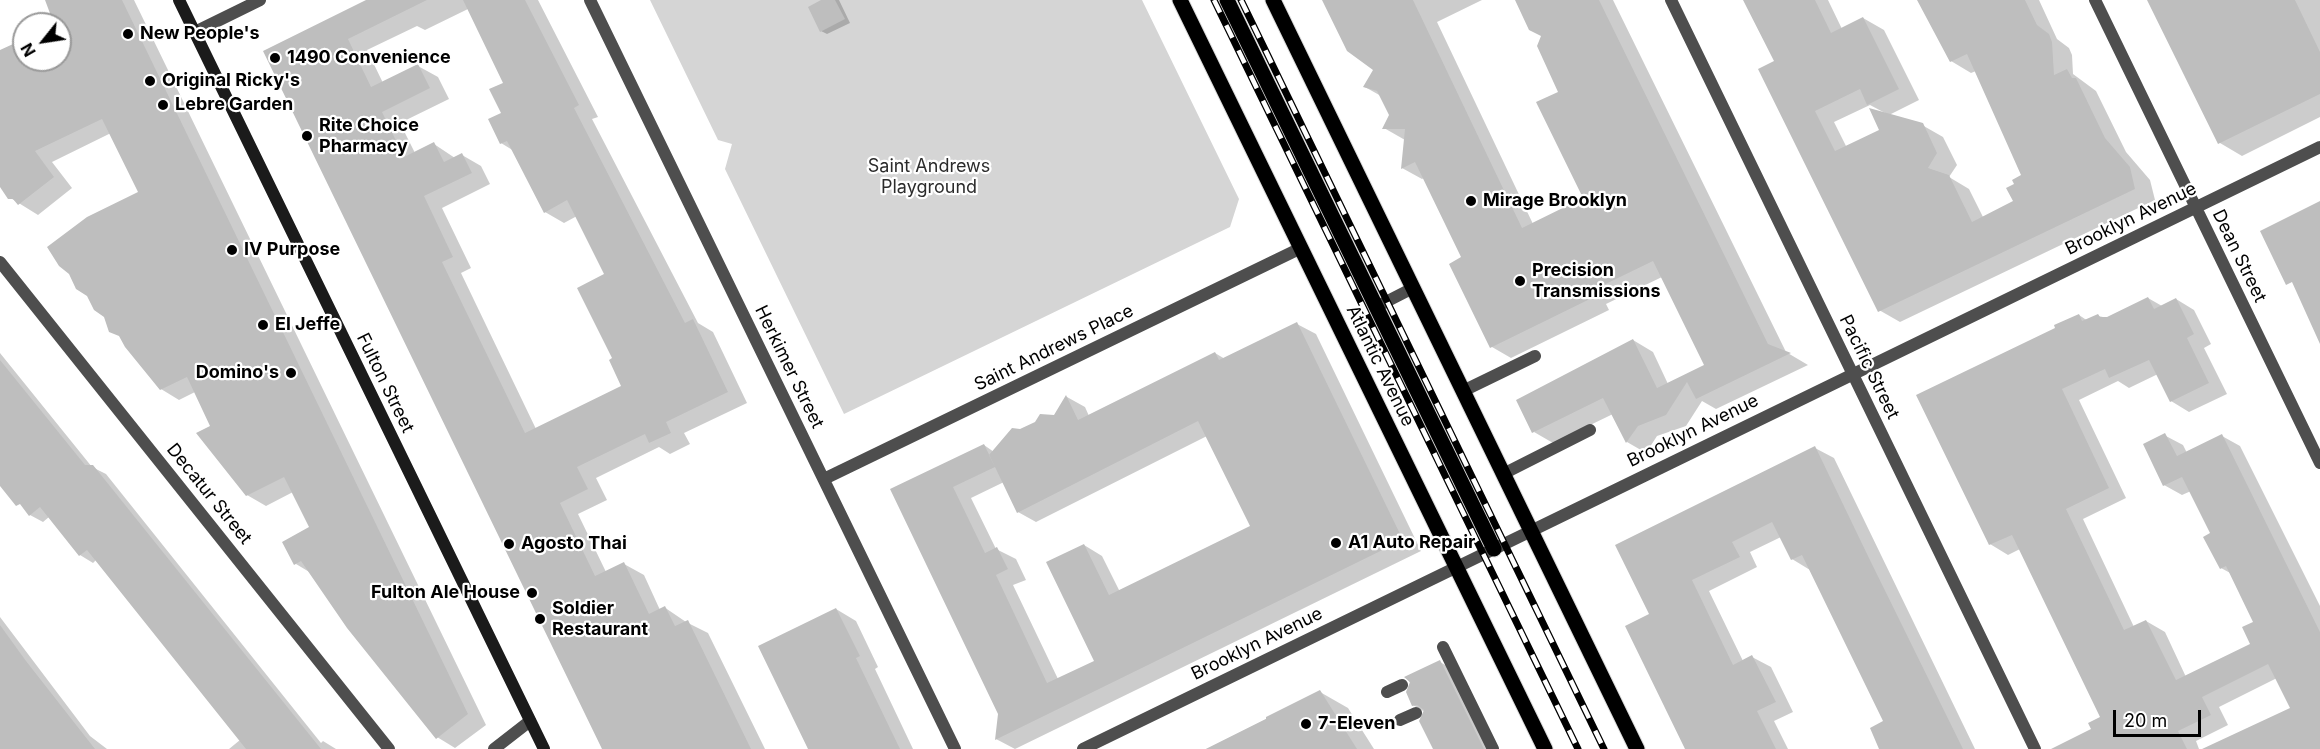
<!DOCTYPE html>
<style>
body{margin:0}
#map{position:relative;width:2320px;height:749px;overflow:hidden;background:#fff;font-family:Inter,sans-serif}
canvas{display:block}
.north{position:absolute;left:12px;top:12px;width:60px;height:60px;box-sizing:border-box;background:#fff;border:2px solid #999;border-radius:50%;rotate:240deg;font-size:16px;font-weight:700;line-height:24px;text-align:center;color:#000}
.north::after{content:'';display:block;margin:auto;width:21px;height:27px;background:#000;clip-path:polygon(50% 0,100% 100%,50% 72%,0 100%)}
.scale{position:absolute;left:2113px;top:710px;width:88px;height:27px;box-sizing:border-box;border:3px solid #000;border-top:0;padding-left:8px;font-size:18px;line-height:21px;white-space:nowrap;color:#000;-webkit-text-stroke:4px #fff;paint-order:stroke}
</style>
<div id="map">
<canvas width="2320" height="749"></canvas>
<div class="north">N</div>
<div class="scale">20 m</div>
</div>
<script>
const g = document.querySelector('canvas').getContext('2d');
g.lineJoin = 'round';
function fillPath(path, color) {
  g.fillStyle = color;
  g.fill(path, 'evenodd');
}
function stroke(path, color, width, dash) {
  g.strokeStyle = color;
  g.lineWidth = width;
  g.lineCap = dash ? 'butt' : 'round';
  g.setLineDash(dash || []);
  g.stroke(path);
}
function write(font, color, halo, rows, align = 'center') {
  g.font = font + ' Inter,sans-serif';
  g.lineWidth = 4.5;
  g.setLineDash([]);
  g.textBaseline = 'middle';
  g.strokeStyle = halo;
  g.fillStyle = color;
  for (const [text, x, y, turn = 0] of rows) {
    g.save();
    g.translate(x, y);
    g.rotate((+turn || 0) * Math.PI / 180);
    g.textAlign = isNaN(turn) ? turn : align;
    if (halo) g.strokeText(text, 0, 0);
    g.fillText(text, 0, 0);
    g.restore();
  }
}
fillPath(new Path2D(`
 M650 0H1142L1239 199 1230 227 844 414 725 169 732 144 718 140Z`), '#d5d5d5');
fillPath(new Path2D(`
 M46 0H134L486 725 455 748 437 737 311 573 296 564 311 528 293 492 266 506 247 495 195 392 179 400 161 389 140 193 111 133 52 162 72 188 38 215 9 197 0 185V52L24 40V60H60V24Z
 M369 0H538L598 117 592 119 698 323 713 332 747 403 684 433 690 444 670 454 659 447 596 478 607 500 578 514 606 572 624 564 644 575 660 610 664 607 686 622 708 633 765 749H604L265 51ZM468 9 505 84 501 143 514 151 545 212 564 223 577 216 606 274 614 359 623 387 536 429 461 273 471 268 442 208 490 184 481 166 462 155 455 158 434 144 415 153 400 123 449 99 438 77 418 66 383 83 367 50 417 26 425 30Z
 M824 0H839L850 23 827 34 821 31Z
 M1324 0H1482L1437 22 1533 224 1585 199 1560 92 1542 36 1516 0H1613L1786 352 1808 365 1716 409 1702 401 1686 426 1657 436 1646 453 1627 442 1613 414 1553 443 1534 432 1633 340 1653 352 1668 384 1706 365 1662 277 1606 304 1609 310 1511 358 1492 347 1463 258 1424 178 1422 179 1402 168 1405 140 1384 128 1390 115 1381 96 1365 87 1375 70Z
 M1745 0H1828L1842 29 1863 18 1884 30 1919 100 1889 115 1922 125 1943 137 1957 165 1949 177 1969 189 1983 217 2015 202 2016 185 2023 176 1976 71 1971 73 1951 61 1922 0H2039L2057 39 2069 48 2072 55 2073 74 2096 91 2126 152 2150 180 2155 200 1900 322 1879 310 1776 61ZM1870 105 1885 113 1881 131 1847 148 1834 122Z
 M2149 0H2320V117L2242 156 2220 143Z
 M2148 298 2162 306 2176 299 2194 310 2211 344 2204 348 2227 394 2189 412 2171 401 2158 374 2129 388 2118 381 2079 400 2126 498 2083 519 2134 627 2146 621 2165 632 2186 677 2252 645 2255 623 2232 574 2221 568 2212 534 2191 491 2182 495 2164 485V435L2183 445 2187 453 2222 436 2240 446 2320 606V749H2240L2292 708 2277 678 2219 707 2228 725 2196 741 2199 749H2089L2093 730 2102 718 2020 549 2008 555 1990 544 2079 315 2088 321 2098 316 2108 318Z
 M1297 324 1316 334 1421 551 1015 749 996 739 999 714 892 490 984 445 994 452 1020 430 1055 417 1067 397 1085 407 1089 416 1215 353 1225 359ZM1207 436 1252 527 1120 592 1102 556 1084 545 1096 661 1058 679 1013 585 1026 580 1016 559 996 549 971 498 1004 482 1018 512 1036 522Z
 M0 353 92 467 106 474 321 743 323 741 336 749H229L240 740 96 560 93 563 80 555 49 517 43 522 30 515 0 455Z
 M1815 448 1834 458 1975 749H1881L1885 722 1810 570 1792 559 1781 537 1750 552 1757 567 1709 591 1743 661 1752 657 1771 667 1793 712 1774 721 1788 749H1691L1651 615Z
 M836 609 856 621 878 667 875 669 913 749H809Z
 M0 617 90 736 107 749H5L0 743Z
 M1440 662 1454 670 1493 749H1434L1425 712 1413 705 1412 685 1406 678Z
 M1320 692 1348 708 1374 749H1206Z`), '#0003');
fillPath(new Path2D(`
 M45 0H122L468 714 436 739 347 628 301 561 294 565 282 542 309 527 284 477 246 496 196 433 210 426 187 377 160 390 125 347 119 336 109 332 104 317 94 310 87 296 76 289 69 274 59 266 47 247 87 217 138 192 102 119 35 151 54 177 18 205 13 199H8L0 187V50L24 39V60H60V24H54Z
 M366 0H427L348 39 371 87 418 64 430 88 382 112 404 157 434 142 444 162 462 153 472 173 424 196 453 257 442 262 525 433 621 386 609 360 612 358 577 288 604 274 567 200 544 213 507 141 500 144 488 119 501 113 489 89 503 83 463 0H525L579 105 574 108 685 323 693 319 728 392 666 422 671 433 649 443 645 434 577 467 588 489 560 503 595 576 624 562 649 614 665 606 675 626 688 620 751 749H602L263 51Z
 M821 0H835L845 19 820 32 808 7Z
 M1322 0H1413L1522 228 1583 198 1536 102 1558 92 1537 46 1541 36 1529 30 1515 0H1599L1768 344 1791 353 1696 399 1687 382 1666 415 1638 426 1626 443 1603 398 1532 433 1516 400 1633 339 1657 388 1704 365 1653 261 1587 293 1590 299 1490 348 1449 264 1461 257 1415 162 1401 169 1405 129H1382L1389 115 1377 91 1363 87 1373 70 1347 51Z
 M1743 0H1815L1831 33 1863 17 1899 89 1867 105 1860 89 1815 111 1835 151 1879 130 1869 108 1923 123 1937 153 1928 168 1949 175 1972 222 2013 201 2006 188 2014 184 2012 180 2021 175 1967 54 1950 62 1917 0H2025L2037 25 2049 34 2052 42 2054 75 2067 69 2072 78H2076L2105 138 2130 167 2135 189 1878 312 1758 69 1774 61Z
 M2147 0H2295L2320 52V94L2218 144Z
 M2320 201V344L2292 282 2286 285 2260 231Z
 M2148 297 2154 309 2176 298 2194 334 2187 338 2209 383 2170 402 2149 360 2109 378 2105 369 2062 389 2109 488 2066 509 2124 630 2146 620 2176 680 2250 644 2242 627 2253 622 2226 566 2220 569 2203 537 2210 533 2182 477 2163 486 2143 444 2165 433 2177 456 2222 434 2320 632V749H2202L2290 708 2268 664 2202 697 2211 715 2178 731 2187 749H2051L2091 729 2088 723 2100 717 2012 535 1989 545 1916 395 2055 328 2054 325 2079 314 2082 321 2098 314 2100 317H2107Z
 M1297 322 1403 540 995 740 998 714 890 489 984 444 995 467 989 455 1012 428 1020 429 1035 422 1040 414 1054 415 1066 395 1078 420 1215 352 1219 360ZM1198 421 1250 526 1109 595 1084 544 1046 562 1094 661 1047 683 996 575 1008 569 997 547 985 553 953 487 995 467 1017 513Z
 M0 360 85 465H93L321 749H246L87 550 79 556 40 507 29 516 20 504 16 506 0 486Z
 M1815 446 1868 556 1963 749H1879L1870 728 1883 721 1802 555 1791 560 1772 522 1732 542 1740 557 1692 580 1733 665 1752 655 1776 702 1757 711 1776 749H1685L1625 626 1649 614 1615 545Z
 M836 608 860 656 856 658 900 749H808L758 646Z
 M0 625 26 661 95 749H0Z
 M1440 660 1484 749H1433L1419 721 1424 710 1417 705 1412 706 1406 692 1410 682 1404 677Z
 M1320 690 1357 749H1206L1266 719V717Z`), '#bebebe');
const primary = new Path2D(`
 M1180 0 1545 749
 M1227 0 1494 549
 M1273 0 1637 749`);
stroke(primary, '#dbdbdb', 17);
stroke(new Path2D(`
 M1376 307 1413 288
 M1463 391 1535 356
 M1503 474 1590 430
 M1443 647 1493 749
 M1387 692 1402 685
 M1400 720 1416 713`), '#4e4e4e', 12);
stroke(new Path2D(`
 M590 0 955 749
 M1671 0 2035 749
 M2095 0 2320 463
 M195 32 260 0
 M0 262 389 749
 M824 479 1301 248
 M1531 531 2320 147
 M494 749 530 721`), '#4e4e4e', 12);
stroke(new Path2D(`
 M1083 749 1531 531`), '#4e4e4e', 12);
stroke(new Path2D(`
 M179 0 544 749`), '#1b1b1b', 12);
stroke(primary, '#000', 15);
const rail = new Path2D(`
 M1214 0 1578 749
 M1241 0 1604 749`);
stroke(rail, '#000', 7);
stroke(rail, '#fff', 4.5, [14]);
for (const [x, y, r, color] of [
 [128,34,6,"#000"],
 [275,58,6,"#000"],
 [150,81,6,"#000"],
 [163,105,6,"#000"],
 [307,136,6,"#000"],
 [1471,201,6,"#000"],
 [232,250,6,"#000"],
 [1520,281,6,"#000"],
 [263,325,6,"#000"],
 [291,373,6,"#000"],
 [1336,543,6,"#000"],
 [509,544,6,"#000"],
 [532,593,6,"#000"],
 [540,619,6,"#000"],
 [1306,724,6,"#000"]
]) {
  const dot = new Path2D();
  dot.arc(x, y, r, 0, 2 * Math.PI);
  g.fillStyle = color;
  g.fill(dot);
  stroke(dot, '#fff', 2);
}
write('bold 18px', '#000', '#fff', [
 ["New People's",140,34],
 ["1490 Convenience",287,58],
 ["Original Ricky's",162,81],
 ["Lebre Garden",175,105],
 ["Rite Choice",319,126],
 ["Pharmacy",319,147],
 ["Mirage Brooklyn",1483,201],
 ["IV Purpose",244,250],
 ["Precision",1532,271],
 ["Transmissions",1532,292],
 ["El Jeffe",275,325],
 ["Domino's",279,373,"right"],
 ["A1 Auto Repair",1348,543],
 ["Agosto Thai",521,544],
 ["Fulton Ale House",520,593,"right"],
 ["Soldier",552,609],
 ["Restaurant",552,630],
 ["7-Eleven",1318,724]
], 'left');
write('18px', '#2c2c2c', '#fff', [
 ["Saint Andrews",929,167],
 ["Playground",929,188]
]);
write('18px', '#000', '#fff', [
 ["Brooklyn Avenue",2131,219,-26],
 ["Dean Street",2239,256,64],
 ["Saint Andrews Place",1054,348,-26],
 ["Atlantic Avenue",1380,366,64],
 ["Herkimer Street",789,367,64],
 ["Pacific Street",1869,367,64],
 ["Fulton Street",385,383,64],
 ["Brooklyn Avenue",1693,431,-26],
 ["Decatur Street",209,494,51],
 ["Brooklyn Avenue",1257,644,-26]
]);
</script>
